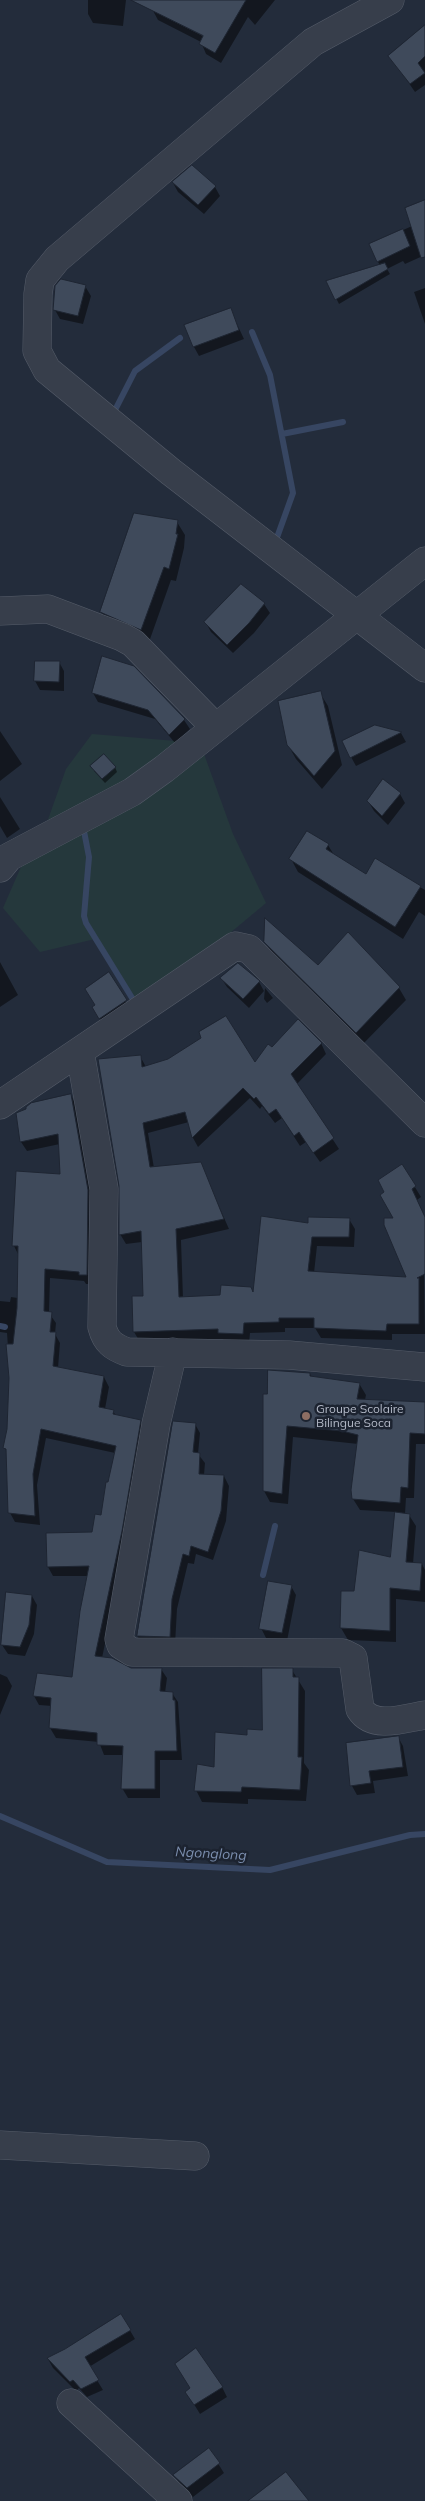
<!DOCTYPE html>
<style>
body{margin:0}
canvas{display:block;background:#232c3b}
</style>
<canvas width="425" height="2501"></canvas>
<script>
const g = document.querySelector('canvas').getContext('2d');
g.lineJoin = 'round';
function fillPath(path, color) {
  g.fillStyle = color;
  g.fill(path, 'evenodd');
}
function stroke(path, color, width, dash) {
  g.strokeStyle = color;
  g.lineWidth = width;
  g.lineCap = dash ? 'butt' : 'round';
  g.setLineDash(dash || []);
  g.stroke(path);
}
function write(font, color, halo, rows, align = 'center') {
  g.font = font + ' Mulish,sans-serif';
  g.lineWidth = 5;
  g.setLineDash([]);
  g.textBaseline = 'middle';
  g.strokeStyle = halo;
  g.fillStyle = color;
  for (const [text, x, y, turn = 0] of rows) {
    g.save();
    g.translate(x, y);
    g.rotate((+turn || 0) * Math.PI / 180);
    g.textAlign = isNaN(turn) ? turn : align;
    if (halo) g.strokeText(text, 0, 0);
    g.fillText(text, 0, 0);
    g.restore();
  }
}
fillPath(new Path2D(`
 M92 734 200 743 233 834 266 903 230 933 137 1001 95 939 40 952 3 908 24 860 40 842 66 769Z`), '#25383c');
fillPath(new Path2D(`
 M88 0H126L123 26 93 23 88 14Z
 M156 0H275L255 25 248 17 221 63 206 54 201 42 158 20 152 9Z
 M425 27V85L415 92 390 56Z
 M173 183 215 187 220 196 204 214 178 192Z
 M425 201V255L405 264 403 261 387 269 390 274 339 304 328 282 380 266 370 245 412 226Z
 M85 286 91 296 83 324 60 319 55 310Z
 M425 288V324L414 292Z
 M230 309 244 339 199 356 194 347Z
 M177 522 185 535 184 548 176 581 171 580 149 642 109 625 101 612Z
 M241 585 264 604 270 613 254 633 233 653 211 632 206 623Z
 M59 662 64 671V691L40 690 35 681Z
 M93 693 184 720 190 729 175 743 155 719 98 702Z
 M320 693 328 706 342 765 322 789 296 759 288 745Z
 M375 726 401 733 406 742 356 766 351 757Z
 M0 731 22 764 0 781Z
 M115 767 117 772 105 783 94 771Z
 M400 794 405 803 388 825 374 811 368 801Z
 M0 797 20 829 7 838 0 826Z
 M328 845 334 855 366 875 375 860 425 890V916L419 912 403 939 298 872 291 859Z
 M348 934 399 988 406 1000 363 1044 273 954 265 942 318 967Z
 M0 962 18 995 0 1007Z
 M108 974 131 1010 105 1028 94 1008Z
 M221 978 259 982 264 991 249 1008 227 987Z
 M265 988 273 998 267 1003 264 999Z
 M321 1043 326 1054 297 1084 339 1149 320 1162 306 1142 300 1146 282 1118 275 1123 262 1106 260 1109 250 1098 198 1147 193 1138 189 1122 148 1133 154 1168 200 1163 229 1229 181 1240 183 1298 254 1295 310 1224 349 1219 355 1229 354 1247 317 1246 314 1273 408 1279 396 1220 385 1192 402 1166 421 1197 417 1200 423 1212 425 1334H392V1340L321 1338 315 1328H285V1332L250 1333 249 1344 225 1343 223 1339 140 1342 134 1332 145 1297 142 1242 126 1244 120 1234 140 1056 146 1067 255 1064 272 1049Z
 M71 1095 76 1105 93 1201 92 1284H86L84 1281 50 1278 49 1313 56 1323 55 1334 60 1343 58 1368 104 1377 109 1387 105 1409 113 1411 116 1416 140 1421 146 1431 127 1541 102 1658 131 1669H161L167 1678 165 1693H172L178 1702 182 1760H160V1798H128L122 1788 124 1755H104L99 1742 56 1738 50 1728 52 1706 39 1705 34 1696 73 1678 89 1576H53L48 1567 93 1534 102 1517 115 1453 46 1438 37 1485 40 1525 15 1522 10 1513 7 1453 5 1448 8 1429 10 1378 7 1333 0 1332V1301L10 1302 11 1297 18 1298 19 1256 14 1246 61 1175 60 1144 27 1151 21 1142 17 1114Z
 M310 1374 312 1377 360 1385 366 1395 365 1400 425 1403V1444H416L414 1498H406L405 1514 409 1515 416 1526 413 1564H422L425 1570V1602L396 1599V1642L348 1640 341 1628 355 1592 391 1558 396 1512 360 1510 353 1499 358 1444 293 1437 288 1504 270 1502 264 1491 268 1395Z
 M174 1422 195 1424 200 1433 198 1454 205 1463 204 1475 224 1476 229 1486 226 1521 213 1560 196 1554 194 1564 188 1563 177 1609 175 1645H142L137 1635Z
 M291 1586 296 1595 287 1641 266 1638 261 1628Z
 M32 1596 37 1605 34 1634 25 1656 8 1654 2 1645Z
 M292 1670 305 1691 304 1763 309 1770 306 1801 248 1799V1804L202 1802 196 1790 248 1737 263 1731Z
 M0 1674 7 1677 12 1686 0 1715Z
 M398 1737 403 1746 408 1776 373 1781 375 1793 357 1795 352 1786 347 1744Z
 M121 2315 135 2339 89 2367 103 2390 87 2397 79 2388 76 2391 53 2368 48 2359 66 2351Z
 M222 2387 227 2397 200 2414 192 2401Z
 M209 2449 224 2473 193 2497 180 2484 174 2475Z`), '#0007');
stroke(new Path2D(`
 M252 332 270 375 293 493 275 543
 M112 416 135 371 180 338
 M282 434 343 422
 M83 826 89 857 84 916 86 923 137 1006
 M0 1326 5 1327
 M263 1575 275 1526
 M0 1816 107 1862 270 1870 410 1835 425 1834`), '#374662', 6);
const building = new Path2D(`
 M131 0H246L215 53 199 44 203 36Z
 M425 25V56L418 63 425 73 410 84 388 56Z
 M192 165 216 186 198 205 172 182Z
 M425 200V257L421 258 405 208Z
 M403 229 410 246 377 262 369 244Z
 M385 263 388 269 335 300 326 281Z
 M61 279 86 285 78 316 53 310 55 286Z
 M231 308 239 330 193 347 184 325Z
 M134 513 178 520 176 534H178L169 569 164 567 141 630 100 612Z
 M241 584 265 603 249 623 227 645 204 622Z
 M102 656 134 666 185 719 169 735 148 710 92 693Z
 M35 661H60L59 682 34 681Z
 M321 691 335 751 314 776 287 745 278 701Z
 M375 725 402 732 350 758 342 741Z
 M104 754 116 767 102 779 90 766Z
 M383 779 401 793 382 816 367 801Z
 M307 831 329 844 326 849 366 874 375 858 421 886 395 927 289 859Z
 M265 918 318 965 348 932 400 987 356 1033 264 942Z
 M238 963 260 981 243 999 220 978Z
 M109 972 127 1000 99 1019 92 1007 95 1005 85 989Z
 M226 1016 255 1062 268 1044 272 1047 298 1019 322 1043 291 1074 334 1138 313 1153 299 1132 294 1136 276 1109 269 1114 256 1097 254 1099 243 1088 192 1138 185 1112 143 1123 150 1167 201 1162 224 1219 176 1229 179 1297 220 1295 221 1285 251 1287 253 1292 261 1216 308 1223V1217L350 1218 349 1237H312L308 1271 406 1277 384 1225V1218H393L380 1195 384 1192 378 1180 402 1164 416 1186 412 1189 425 1217V1274L417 1278H419V1324H387L386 1331 314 1328V1318H279V1322L244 1323 243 1334 218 1333V1329L133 1332 132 1296H143L141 1231 119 1235V1186L98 1059 141 1055 142 1067 168 1059 201 1038 199 1032Z
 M71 1094 88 1190 87 1275H79V1272L45 1269 44 1311 52 1312 50 1332H56L53 1366 104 1376 99 1407 114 1410 113 1414 141 1420 122 1531 95 1656 112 1658 131 1668H162L160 1691 173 1692V1700H175L177 1751H155V1789H121L123 1746 97 1745V1733L49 1728 51 1698 33 1696 37 1673 72 1677 80 1611 89 1566 47 1567 46 1533 92 1532 95 1514 101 1515 106 1482H108L116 1446 41 1429 33 1474 35 1516 8 1513 6 1449 3 1448 7 1429 9 1378 6 1344H13L17 1308 18 1246H12L16 1171 60 1174 58 1134 20 1142 16 1113 26 1109V1107L31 1103Z
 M268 1370 310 1373V1376L360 1383 357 1399 425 1402V1434L410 1433 408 1488 401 1487 400 1503 352 1499 351 1490 358 1435 342 1431 287 1426 282 1494 263 1491V1394H267Z
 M173 1421 196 1423 193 1452 200 1453 199 1474 224 1475 221 1511 208 1552 191 1546 189 1556 183 1554 172 1599 170 1637 137 1636Z
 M395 1512 410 1514 406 1562 422 1563 420 1591 390 1588V1631L340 1628 341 1591H354L359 1550 390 1557Z
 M268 1581 292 1585 282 1633 259 1629Z
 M6 1592 32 1595 29 1625 20 1647 1 1645Z
 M262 1668H293V1677H299L298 1757H302L300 1790 242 1787 241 1792 194 1791 197 1764 214 1767 215 1732 247 1735V1729L262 1730Z
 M399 1736 403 1767 369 1771 371 1783 350 1786 346 1743Z
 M121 2314 131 2330 85 2357 99 2380 81 2389 73 2380 70 2382 47 2358 65 2349Z
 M196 2348 223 2387 194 2405 185 2392 190 2388 175 2364Z
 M209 2448 220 2463 187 2488 173 2475Z
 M286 2472 309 2501H248Z`);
fillPath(building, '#3f4a5b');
stroke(building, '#1e2532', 1);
const minor = new Path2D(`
 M390 0 313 42 57 259 40 280 38 294 37 351 47 370 171 472 425 668
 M0 611 48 609 122 637 133 643 215 727
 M0 868 9 857 132 792 164 769 425 561
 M80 1052 104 1189 102 1327C106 1342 113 1347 127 1352L289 1355 425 1367
 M0 1105 235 946 249 949 425 1123
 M173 1352 156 1424 119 1639 121 1645 132 1652 343 1653 353 1658 360 1709C373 1730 406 1718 425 1715
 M0 2145 195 2156
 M71 2403 178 2501`);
stroke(minor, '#555c69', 29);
stroke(minor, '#373e4b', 28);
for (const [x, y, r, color] of [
 [306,1416,5,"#8d6e63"]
]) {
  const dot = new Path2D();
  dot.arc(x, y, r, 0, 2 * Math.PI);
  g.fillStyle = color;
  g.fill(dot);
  stroke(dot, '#1c2330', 2);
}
write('12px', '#b3b9c7', '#1c2330', [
 ["Groupe Scolaire",316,1409],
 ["Bilingue Soca",316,1423]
], 'left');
write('italic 14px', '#7b8eae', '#1c2330', [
 ["Ngonglong",211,1854,3]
]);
</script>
